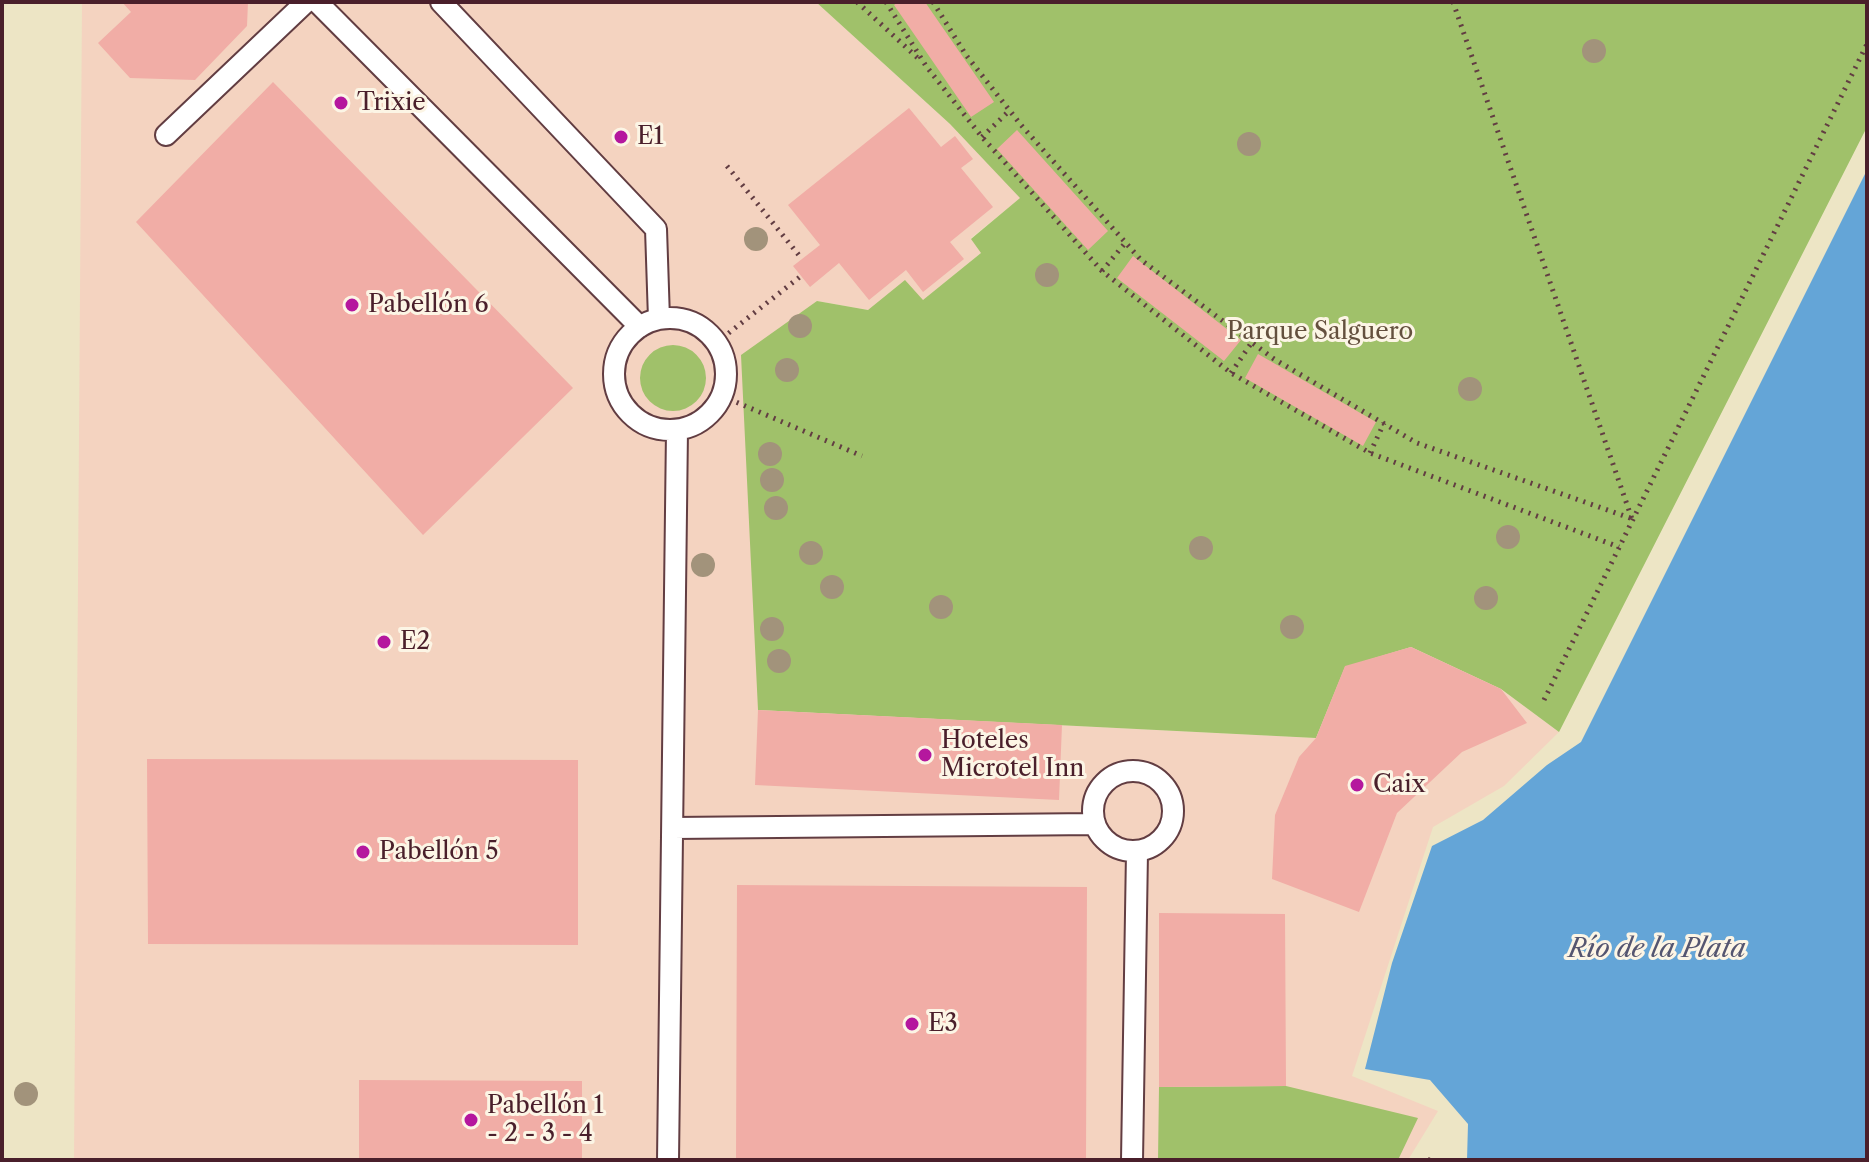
<!DOCTYPE html>
<meta charset="utf-8">
<style>
body{margin:0}
#map{position:relative;width:1869px;height:1162px;overflow:hidden;background:#ede5c5;font-family:"Libre Caslon Text",serif}
canvas{display:block}
.frame{position:absolute;inset:0;border:4px solid #4a1f2b;pointer-events:none}
</style>
<div id="map">
<canvas width="1869" height="1162"></canvas>
<div class="frame"></div>
</div>
<script>
const g = document.querySelector('canvas').getContext('2d');
g.lineJoin = 'round';
function fillPath(path, color) {
  g.fillStyle = color;
  g.fill(path, 'evenodd');
}
function stroke(path, color, width, dash) {
  g.strokeStyle = color;
  g.lineWidth = width;
  g.lineCap = dash ? 'butt' : 'round';
  g.setLineDash(dash || []);
  g.stroke(path);
}
function write(font, color, halo, rows, align = 'center') {
  g.font = font + ' "Libre Caslon Text",serif';
  g.lineWidth = 6;
  g.setLineDash([]);
  g.textBaseline = 'middle';
  g.strokeStyle = halo;
  g.fillStyle = color;
  for (const [text, x, y, turn = 0] of rows) {
    g.save();
    g.translate(x, y);
    g.rotate((+turn || 0) * Math.PI / 180);
    g.textAlign = isNaN(turn) ? turn : align;
    if (halo) g.strokeText(text, 0, 0);
    g.fillText(text, 0, 0);
    g.restore();
  }
}
fillPath(new Path2D(`
 M82 2H816L950 124 1021 198 971 238 982 252 923 301 868 310 817 301 758 710 1316 738 1345 666 1411 647 1501 689 1559 732 1504 786 1433 827 1352 1076 1438 1111 1408 1160H74Z`), '#f4d3c0');
fillPath(new Path2D(`
 M816 2H1867V127L1559 732 1501 689 1411 647 1345 667 1316 738 758 710 741 355 817 301 868 310 905 280 923 300 981 253 971 239 1020 198 950 124Z
 M640 378a33 33 0 1 1 66 0a33 33 0 1 1-66 0Z
 M1286 1086 1418 1118 1398 1160H1158L1159 1087Z`), '#a0c16a');
fillPath(new Path2D(`
 M1867 170V1160H1467L1468 1124 1430 1080 1365 1069 1392 963 1432 846 1483 820 1547 765 1581 742Z`), '#64a5d7');
fillPath(new Path2D(`
 M122 2H248L247 26 195 80 130 78 98 43 131 12Z
 M898 2H925L994 102 971 117 894 5Z
 M273 82 573 388 423 535 136 222Z
 M909 108 941 147 955 136 973 159 961 168 993 207 950 242 964 259 923 292 906 270 869 300 839 263 810 287 793 266 820 245 788 205Z
 M1017 130 1108 231 1088 250 997 149Z
 M1133 256 1241 340 1224 361 1117 278Z
 M1258 354 1376 422 1363 446 1245 378Z
 M1411 647 1501 689 1527 723 1462 752 1397 813 1359 912 1272 879 1275 815 1299 757 1316 738 1345 666Z
 M758 710 1062 725 1059 800 755 785Z
 M147 759 578 760V945L148 944Z
 M737 885 1087 887 1086 1160H736Z
 M1159 913 1285 914 1286 1086 1159 1087Z
 M359 1080 582 1081V1160H359Z`), '#f1ada6');
const lane = new Path2D(`
 M317 2 640 327
 M441 2 656 229 659 319
 M166 135 306 2
 M614 374a56 56 0 1 1 112 0a56 56 0 1 1-112 0Z
 M1093 811a40 40 0 1 1 80 0a40 40 0 1 1-80 0Z
 M673 828 1095 824
 M668 1160 677 430
 M1132 1160 1137 852`);
stroke(lane, '#623d42', 24);
stroke(new Path2D(`
 M857 2 921 61
 M886 2 926 66 982 137 1102 271 1231 373 1370 453 1619 547
 M933 2 966 55 1021 125 1141 260 1274 359 1417 443 1633 519
 M1453 2 1632 519
 M982 137 1010 110
 M727 166 802 259
 M1102 271 1126 242
 M716 343 801 276
 M1231 373 1252 342
 M722 396 862 456
 M1370 453 1384 423
 M1544 700 1867 44
 M1430 1160 1433 1154`), '#623d42', 5, [2, 6]);
stroke(lane, '#fff', 20);
g.fillStyle = '#a2937b';
for (const [x, y] of [
 [1594,51],
 [1249,144],
 [756,239],
 [1047,275],
 [800,326],
 [787,370],
 [1470,389],
 [770,454],
 [772,480],
 [776,508],
 [1508,537],
 [1201,548],
 [811,553],
 [703,565],
 [832,587],
 [1486,598],
 [941,607],
 [1292,627],
 [772,629],
 [779,661],
 [26,1094]
]) {
  g.beginPath();
  g.arc(x, y, 12, 0, 2 * Math.PI);
  g.fill();
}
for (const [x, y, r, color] of [
 [341,103,8,"#b5179e"],
 [621,137,8,"#b5179e"],
 [352,305,8,"#b5179e"],
 [384,642,8,"#b5179e"],
 [925,755,8,"#b5179e"],
 [1357,785,8,"#b5179e"],
 [363,852,8,"#b5179e"],
 [912,1024,8,"#b5179e"],
 [471,1120,8,"#b5179e"]
]) {
  const dot = new Path2D();
  dot.arc(x, y, r, 0, 2 * Math.PI);
  g.fillStyle = color;
  g.fill(dot);
  stroke(dot, '#fcf5e5', 3);
}
write('24px', '#4a1f2b', '#fcf5e5', [
 ["Trixie",357,103],
 ["E1",637,137],
 ["Pabellón 6",368,305],
 ["E2",400,642],
 ["Hoteles",941,741],
 ["Microtel Inn",941,769],
 ["Caix",1373,785],
 ["Pabellón 5",379,852],
 ["E3",928,1024],
 ["Pabellón 1",487,1106],
 ["- 2 - 3 - 4",487,1134]
], 'left');
write('24px', '#64503e', '#fcf5e5', [
 ["Parque Salguero",1320,332]
]);
write('italic 26px', '#545570', '#fcf5e5', [
 ["Río de la Plata",1657,949]
]);
</script>
